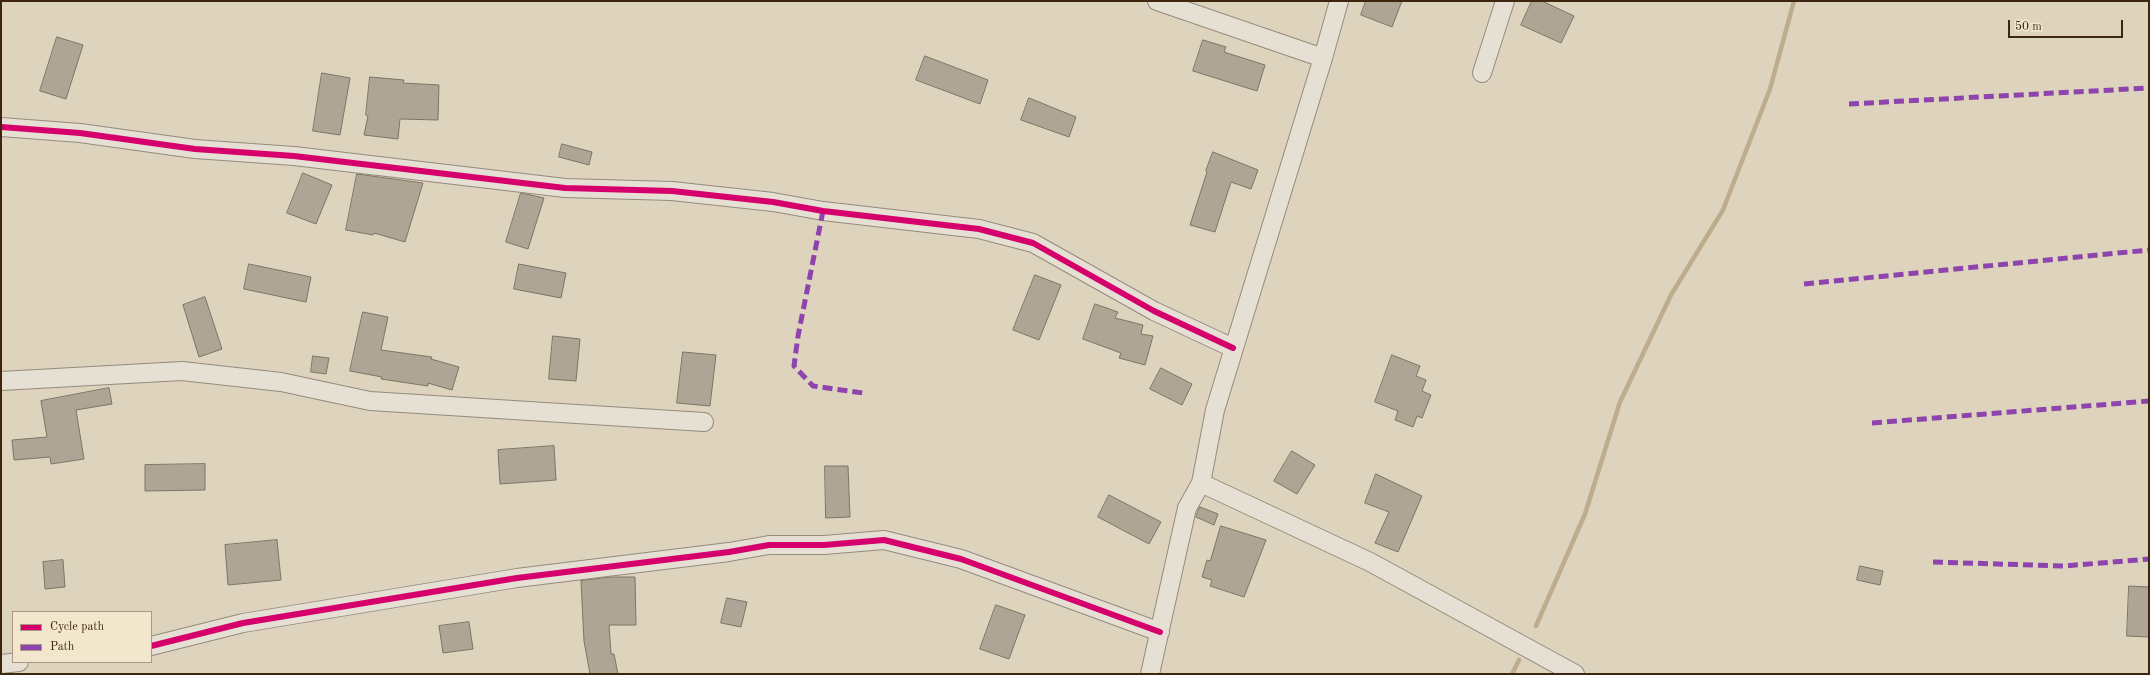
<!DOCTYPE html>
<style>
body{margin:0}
#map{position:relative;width:2150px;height:675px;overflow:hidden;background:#ded4bd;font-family:"Old Standard TT",serif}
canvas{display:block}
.frame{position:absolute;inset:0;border:2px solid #3e250d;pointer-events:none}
.legend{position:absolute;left:12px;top:611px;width:140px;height:52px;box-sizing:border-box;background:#f2e6cc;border:1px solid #aa9980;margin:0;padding:5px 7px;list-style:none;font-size:12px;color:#3e250d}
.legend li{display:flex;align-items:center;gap:8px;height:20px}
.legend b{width:20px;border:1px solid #aa9980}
.scale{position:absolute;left:2008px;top:20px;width:115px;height:18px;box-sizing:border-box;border:2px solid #3e250d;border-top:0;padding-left:5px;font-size:12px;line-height:14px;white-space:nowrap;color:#3e250d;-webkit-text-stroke:3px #f2e6cc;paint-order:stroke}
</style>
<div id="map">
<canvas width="2150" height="675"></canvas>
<div class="frame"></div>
<ul class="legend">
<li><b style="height:5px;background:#d6006c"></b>Cycle path</li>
<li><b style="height:5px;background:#8e44ad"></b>Path</li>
</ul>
<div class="scale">50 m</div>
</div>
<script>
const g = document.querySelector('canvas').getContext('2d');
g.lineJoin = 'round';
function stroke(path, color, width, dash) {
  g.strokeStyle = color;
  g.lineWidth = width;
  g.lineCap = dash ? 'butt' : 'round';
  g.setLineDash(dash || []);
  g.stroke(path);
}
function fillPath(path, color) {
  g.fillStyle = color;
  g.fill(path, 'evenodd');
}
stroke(new Path2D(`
 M1536 626 1585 514 1620 402 1671 295 1723 210 1770 89 1794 1
 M1512 674 1519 660`), '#bead8d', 4.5);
const building = new Path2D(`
 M1366 1H1402L1392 27 1361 15Z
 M1532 1H1542L1574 16 1561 43 1521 25Z
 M57 37 83 45 66 99 40 91Z
 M1203 40 1226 47 1224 52 1265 65 1257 91 1193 71Z
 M925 56 988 80 980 104 916 80Z
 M322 73 350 78 340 135 313 131Z
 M370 77 404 80 403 83 439 85 438 120 400 119 398 139 364 135 368 116 366 115Z
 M1029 98 1076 117 1069 137 1021 120Z
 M562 144 592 152 589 165 559 157Z
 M1213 152 1258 170 1251 189 1231 182 1215 232 1190 225 1207 172 1206 171Z
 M303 173 332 185 316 224 287 213Z
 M357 174 423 183 405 242 374 233 373 235 346 230Z
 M521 193 544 198 528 249 506 242Z
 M249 264 311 277 306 302 244 289Z
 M519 264 566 273 561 298 514 289Z
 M1035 275 1061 285 1039 340 1013 330Z
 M205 297 222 349 199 357 183 305Z
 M1095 304 1118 312 1115 318 1143 325 1141 334 1153 336 1145 365 1119 358 1121 353 1083 339Z
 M363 312 388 317 381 350 432 357 431 359 459 367 452 390 428 383V386L381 379 382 377 350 371Z
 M553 336 580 339 576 381 549 379Z
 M683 352 716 355 710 406 677 403Z
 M1392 355 1420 366 1416 376 1426 380 1422 391 1431 395 1422 418 1417 416 1413 427 1395 420 1398 411 1375 402Z
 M313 356 329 358 326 374 311 372Z
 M1161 368 1192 384 1182 405 1150 389Z
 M109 388 112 404 76 410 84 459 51 464 50 457 14 460 12 440 47 437 41 401Z
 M554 446 556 480 500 484 498 450Z
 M1292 451 1315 465 1297 494 1274 481Z
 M205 464V490L145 491V465Z
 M825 466H848L850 517 826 518Z
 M1376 474 1422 496 1398 552 1375 543 1389 512 1365 503Z
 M1109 495 1161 522 1149 544 1098 517Z
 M1200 507 1218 514 1214 525 1196 517Z
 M1221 526 1266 540 1244 597 1210 586 1212 580 1202 577 1207 560 1210 561Z
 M277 540 281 580 228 585 225 545Z
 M63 560 65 587 45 589 43 562Z
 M1860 566 1883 571 1880 585 1857 580Z
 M610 577H635L636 625H609L611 654H614L618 674H590L584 641 581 581Z
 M2129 586 2149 587V637L2127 636Z
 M727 598 747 602 741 627 721 623Z
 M996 605 1025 615 1009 659 980 649Z
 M469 622 473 649 443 653 439 626Z`);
fillPath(building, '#aea595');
stroke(building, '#7d7465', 1);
const minor = new Path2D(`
 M1157 1 1323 58
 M1482 73 1505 1
 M1 127 80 133 195 149 294 156 565 188 672 191 773 202 823 211 979 229 1033 243 1154 311 1233 348
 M1 381 182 371 281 382 370 401 704 422
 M1201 483 1370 562 1575 674
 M151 646 243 623 517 578 729 552 769 545H824L884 540 961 559 1160 632
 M1 664 19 662
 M1150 674 1187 508 1201 483 1215 410 1323 58 1339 1`);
stroke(minor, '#948b7c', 20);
stroke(minor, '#e5dfd4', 18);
stroke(new Path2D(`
 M1849 104 2149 88
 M823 211 798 336 794 366 813 386 863 393
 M1804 284 2149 250
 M1872 423 2149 401
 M1933 562 2064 566 2149 559`), '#8e44ad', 5, [10, 5]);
stroke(new Path2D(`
 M1 127 80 133 195 149 294 156 565 188 672 191 773 202 823 211 979 229 1033 243 1154 311 1233 348
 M151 646 243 623 517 578 729 552 769 545H824L884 540 961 559 1160 632`), '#d6006c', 6);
</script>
